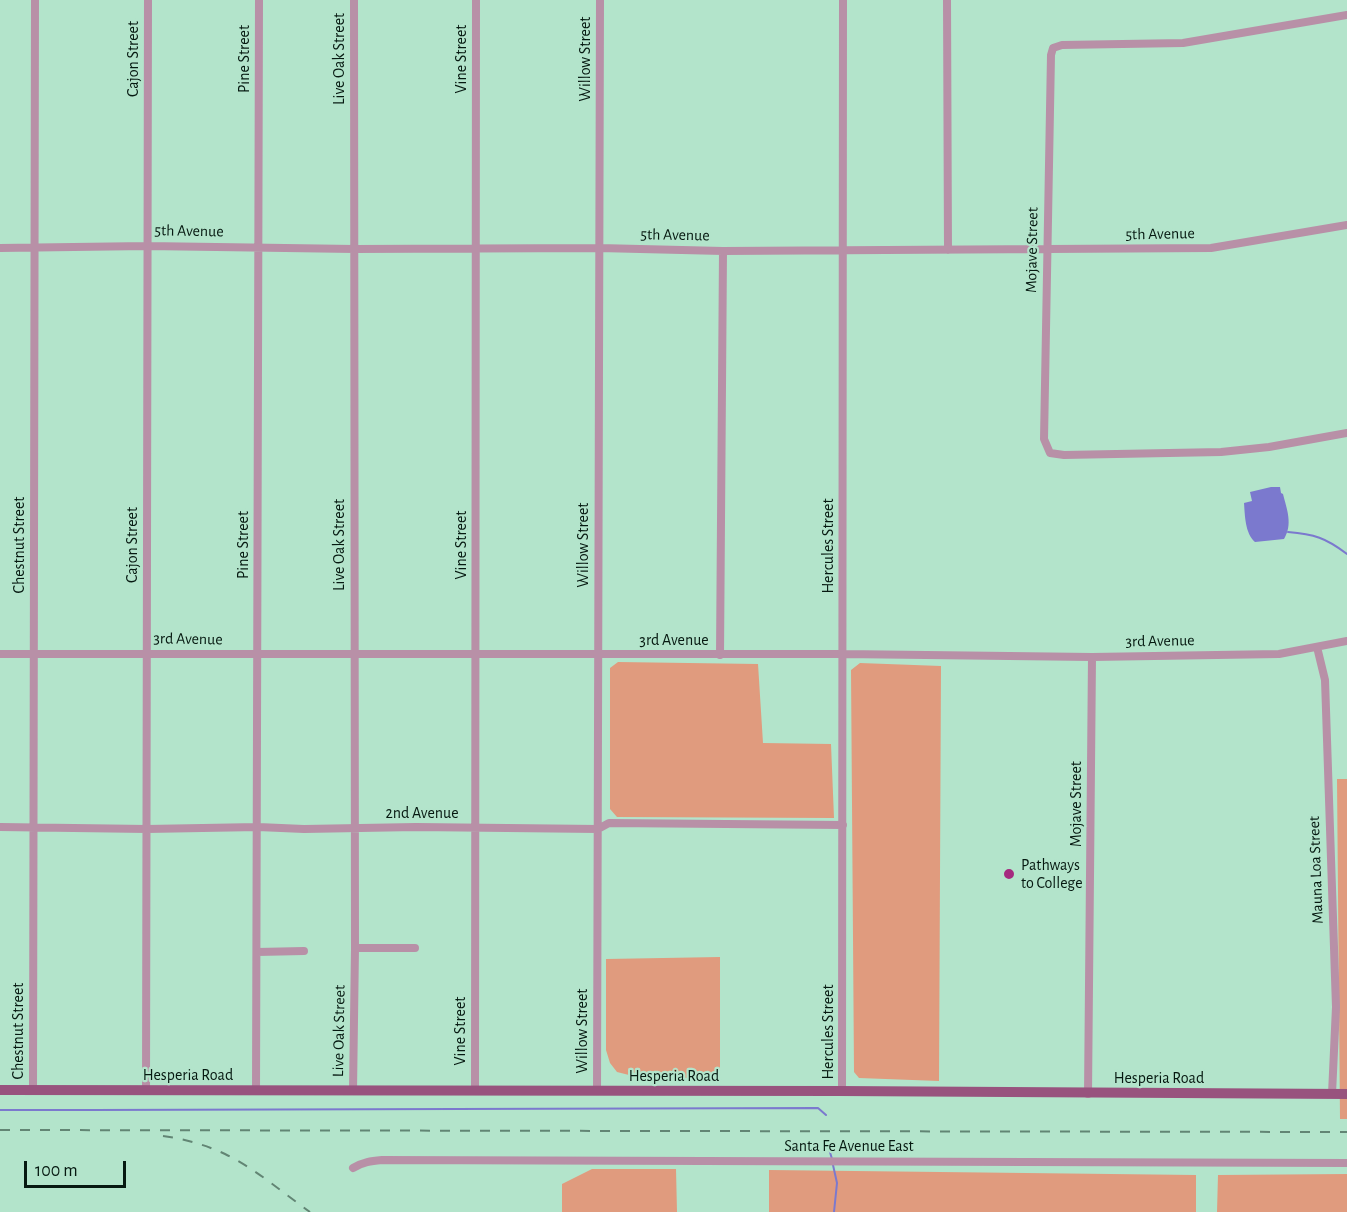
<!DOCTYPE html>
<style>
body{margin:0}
#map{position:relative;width:1347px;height:1212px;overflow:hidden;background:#b3e4cb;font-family:"Alegreya Sans",sans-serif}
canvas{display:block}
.scale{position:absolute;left:24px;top:1161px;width:102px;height:27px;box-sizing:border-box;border:3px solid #061911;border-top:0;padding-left:8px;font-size:18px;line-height:21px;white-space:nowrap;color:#061911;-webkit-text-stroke:4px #b3e4cb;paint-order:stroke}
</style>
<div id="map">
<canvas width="1347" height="1212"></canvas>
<div class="scale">100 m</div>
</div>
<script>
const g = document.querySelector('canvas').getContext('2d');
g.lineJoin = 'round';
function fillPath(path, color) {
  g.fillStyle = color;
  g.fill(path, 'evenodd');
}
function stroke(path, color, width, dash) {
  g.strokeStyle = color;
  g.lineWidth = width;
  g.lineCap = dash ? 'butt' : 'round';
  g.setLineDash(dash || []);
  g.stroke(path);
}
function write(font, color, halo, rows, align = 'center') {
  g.font = font + ' "Alegreya Sans",sans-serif';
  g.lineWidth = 4.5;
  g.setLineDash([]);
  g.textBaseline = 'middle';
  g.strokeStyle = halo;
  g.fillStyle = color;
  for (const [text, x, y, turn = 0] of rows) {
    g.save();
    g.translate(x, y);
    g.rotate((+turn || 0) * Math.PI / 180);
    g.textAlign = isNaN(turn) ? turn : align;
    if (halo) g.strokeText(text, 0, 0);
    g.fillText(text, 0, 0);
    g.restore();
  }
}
fillPath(new Path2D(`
 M618 662 758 664 763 743 831 744 834 818 617 817 610 809V668Z
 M860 663 941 666 939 1081 859 1078 854 1072 851 670Z
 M1337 779H1347V1119H1340Z
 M720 957V1079L633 1076 617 1072 610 1063 606 1050V959Z
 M592 1169H676L677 1212H562V1184Z
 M769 1170 1196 1175V1212H769Z
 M1347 1174V1212H1217L1218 1175Z`), '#e09b7e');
fillPath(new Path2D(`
 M1271 487H1280L1281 493 1283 494C1287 510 1293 524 1284 539L1255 542C1245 533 1245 516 1244 503L1252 501 1250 492Z`), '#7b79ce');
stroke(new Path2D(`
 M1288 532C1314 534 1326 538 1347 554
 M0 1110H93L818 1108 826 1115
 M827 1142 832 1159
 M833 1165 837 1183 834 1212`), '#7b79ce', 2);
stroke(new Path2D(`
 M947 0 948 250
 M1347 15 1183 43 1062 45 1053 48 1051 55 1044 439 1050 453 1064 455 1221 452 1269 447 1347 433
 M0 248 147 246 354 249 599 248 723 251 1211 248 1347 225
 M1317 647 1325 680 1336 1007 1332 1094
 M0 654H843L1092 657 1279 654 1347 641
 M720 655 723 251
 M0 827 147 829 258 827 304 829 416 827 598 829 609 823 843 825
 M355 948H415
 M257 952 304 951
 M33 1090 35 0
 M146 1090 148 0
 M256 1090 259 0
 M353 1091 355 948 354 0
 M475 1091 476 0
 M597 1091 600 0
 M842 1091 843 0
 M1088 1094 1092 657
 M353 1168C363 1162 371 1161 382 1160L1347 1163`), '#b890a7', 8);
stroke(new Path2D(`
 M0 1090C280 1090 560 1090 839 1091 1009 1092 1178 1094 1347 1094`), '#98537e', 10);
stroke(new Path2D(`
 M0 1130 1347 1132
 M163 1136C185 1139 206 1145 225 1154 256 1169 283 1193 310 1212`), '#628574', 2, [10, 10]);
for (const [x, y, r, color] of [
 [1009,874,6,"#a52a7f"]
]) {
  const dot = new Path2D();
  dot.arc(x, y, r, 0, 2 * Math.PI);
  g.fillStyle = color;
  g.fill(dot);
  stroke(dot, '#b3e4cb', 2);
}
write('16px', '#061911', '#b3e4cb', [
 ["Cajon Street",133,59,-90],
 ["Pine Street",244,59,-90],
 ["Live Oak Street",339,59,-90],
 ["Vine Street",461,59,-90],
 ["Willow Street",585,59,-90],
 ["5th Avenue",189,231,1],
 ["5th Avenue",1160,234,-1],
 ["5th Avenue",675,235,1],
 ["Mojave Street",1032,250,-89],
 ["Chestnut Street",19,545,-90],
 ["Cajon Street",132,545,-90],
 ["Pine Street",243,545,-90],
 ["Live Oak Street",339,545,-90],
 ["Vine Street",461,545,-90],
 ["Willow Street",583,545,-90],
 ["Hercules Street",828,546,-90],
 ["3rd Avenue",188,639,1],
 ["3rd Avenue",674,640],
 ["3rd Avenue",1160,641,-1],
 ["Mojave Street",1076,804,-90],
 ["2nd Avenue",422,813],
 ["Mauna Loa Street",1316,870,-92],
 ["Chestnut Street",18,1031,-90],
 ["Live Oak Street",339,1031,-89],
 ["Vine Street",460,1031,-90],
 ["Willow Street",582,1031,-90],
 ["Hercules Street",828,1032,-90],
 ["Hesperia Road",188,1075],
 ["Hesperia Road",674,1076],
 ["Hesperia Road",1159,1078],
 ["Santa Fe Avenue East",849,1146]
]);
write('16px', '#061911', '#b3e4cb', [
 ["Pathways",1021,865],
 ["to College",1021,883]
], 'left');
</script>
